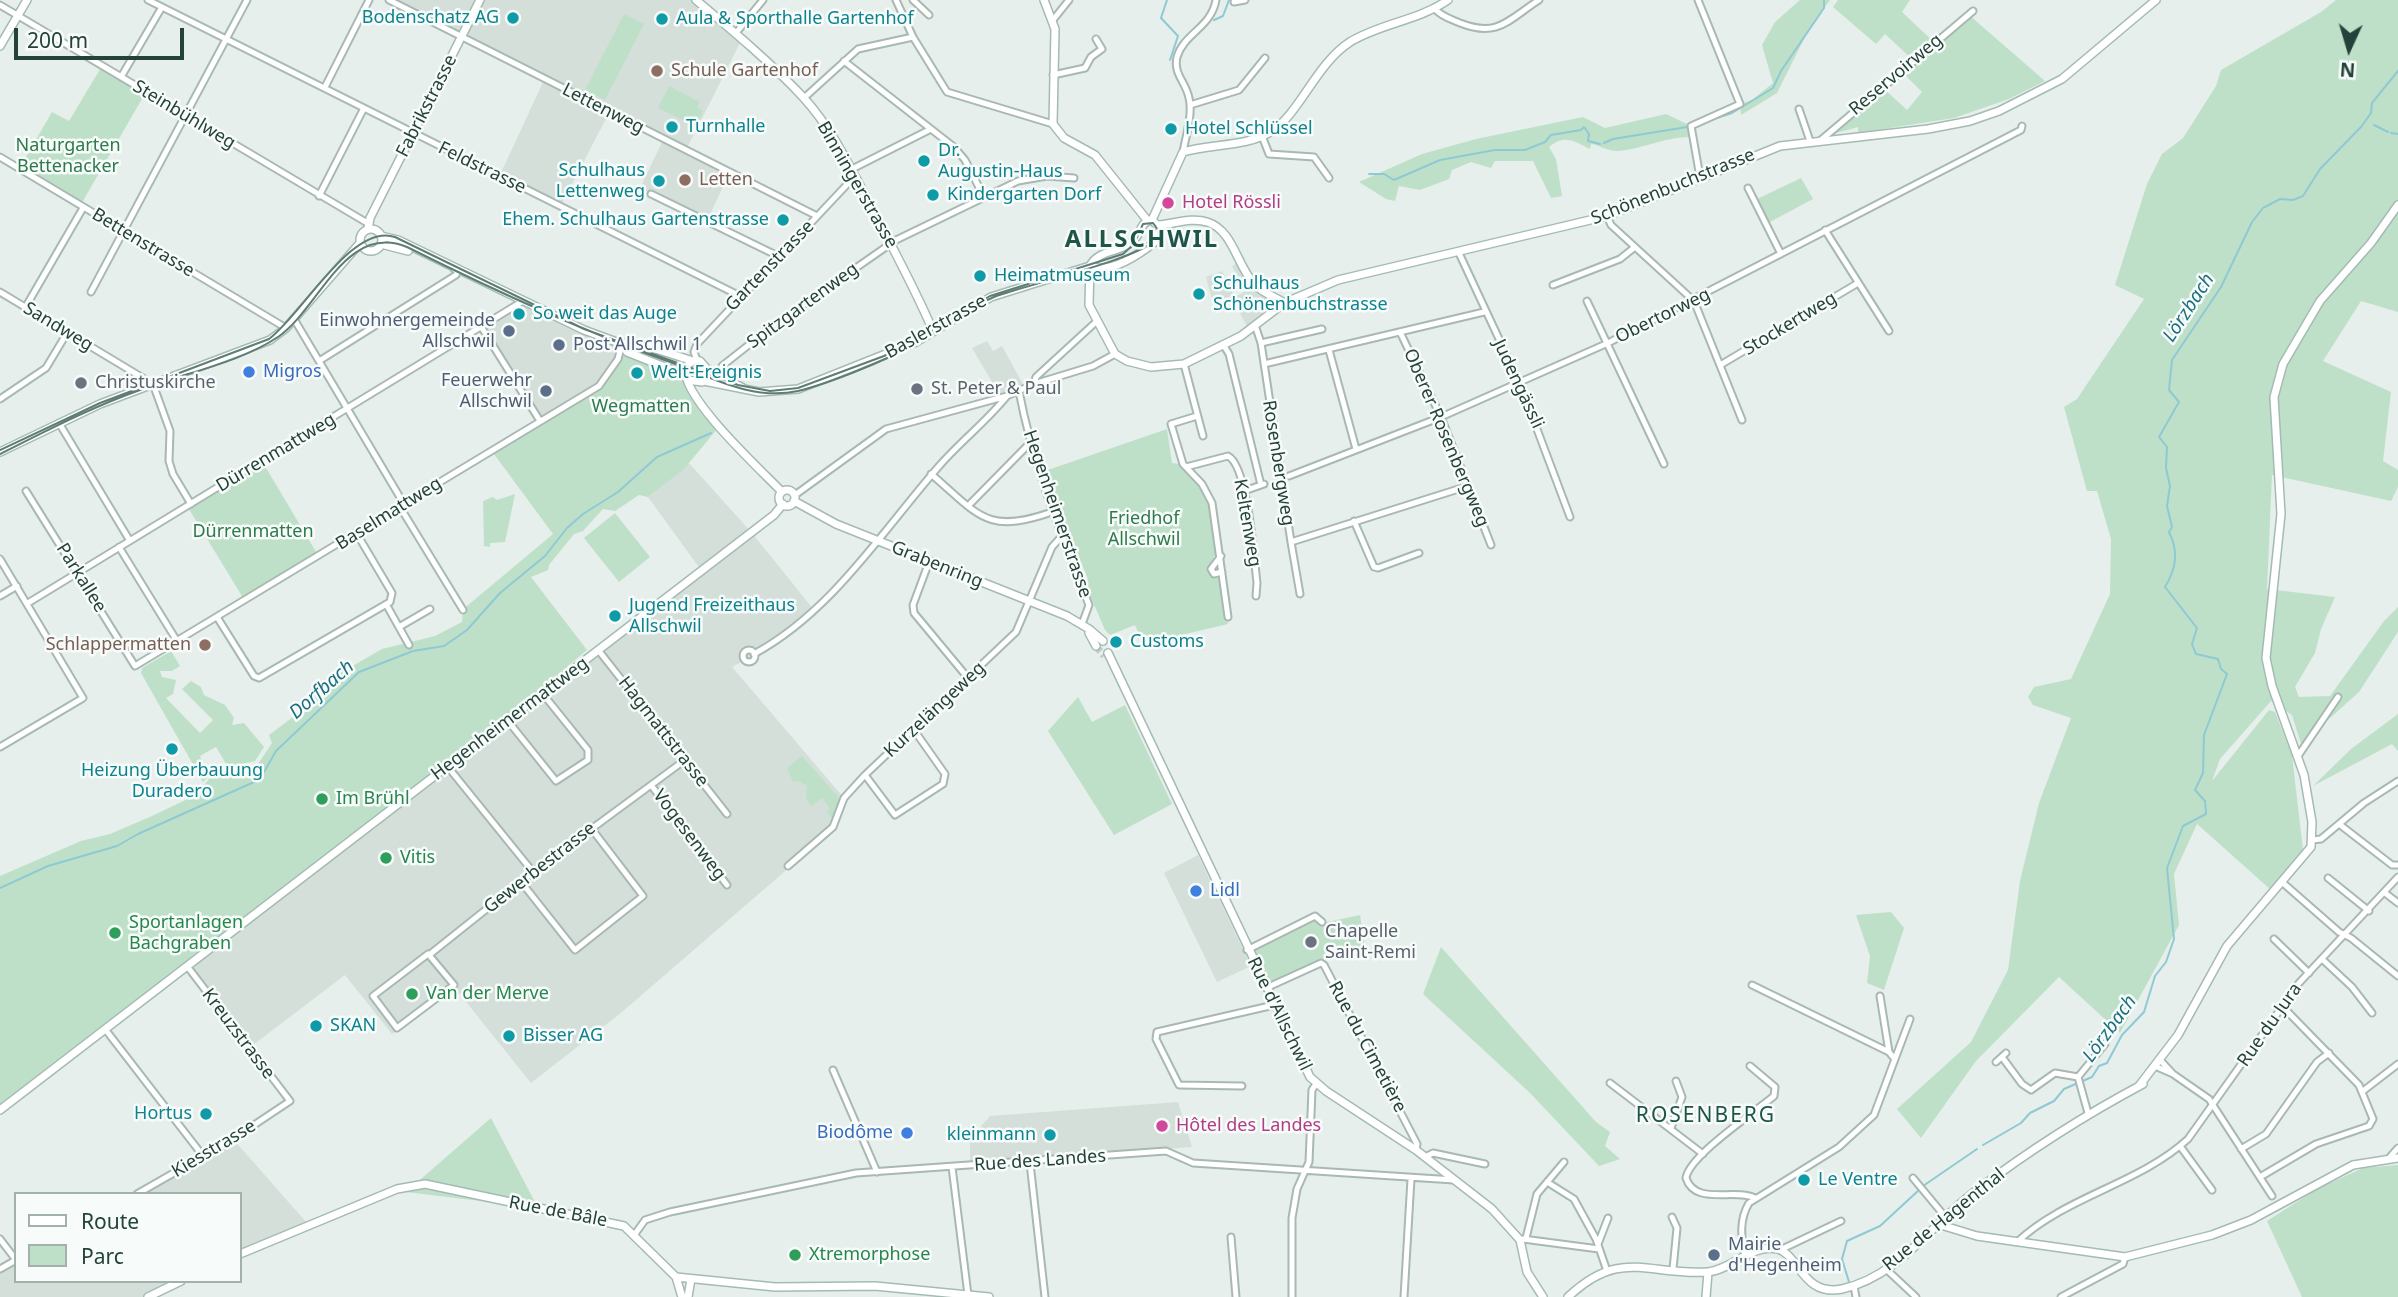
<!DOCTYPE html>
<meta charset="utf-8">
<style>
body{margin:0}
#map{position:relative;width:2398px;height:1297px;overflow:hidden;background:#e6efeb;font-family:"Noto Sans",sans-serif}
canvas{display:block}
.legend{position:absolute;left:14px;top:1192px;width:228px;height:91px;box-sizing:border-box;background:#f7fbf9;border:2px solid #a3b1ad;margin:0;padding:9px 12px;list-style:none;font-size:21px;color:#24423a}
.legend li{display:flex;align-items:center;gap:14px;height:35px}
.legend b{width:35px;border:2px solid #a3b1ad}
.north{position:absolute;left:2314px;top:14px;width:70px;height:70px;-webkit-text-stroke:5px #f7fbf9;paint-order:stroke;rotate:184deg;font-size:19px;font-weight:700;line-height:28px;text-align:center;color:#24423a}
.north::after{content:'';display:block;margin:auto;width:24px;height:32px;background:#24423a;clip-path:polygon(50% 0,100% 100%,50% 72%,0 100%)}
.scale{position:absolute;left:14px;top:28px;width:170px;height:32px;box-sizing:border-box;border:4px solid #24423a;border-top:0;padding-left:9px;font-size:21px;line-height:24px;white-space:nowrap;color:#24423a;-webkit-text-stroke:5px #f7fbf9;paint-order:stroke}
</style>
<div id="map">
<canvas width="2398" height="1297"></canvas>
<ul class="legend">
<li><b style="height:9px;background:#fff"></b>Route</li>
<li><b style="height:19px;background:#bfe0c8"></b>Parc</li>
</ul>
<div class="north">N</div>
<div class="scale">200 m</div>
</div>
<script>
const g = document.querySelector('canvas').getContext('2d');
g.lineJoin = 'round';
function fillPath(path, color) {
  g.fillStyle = color;
  g.fill(path, 'evenodd');
}
function stroke(path, color, width, dash) {
  g.strokeStyle = color;
  g.lineWidth = width;
  g.lineCap = dash ? 'butt' : 'round';
  g.setLineDash(dash || []);
  g.stroke(path);
}
function write(font, color, halo, rows, align = 'center') {
  g.font = font + ' "Noto Sans",sans-serif';
  g.lineWidth = 5;
  g.setLineDash([]);
  g.textBaseline = 'middle';
  g.strokeStyle = halo;
  g.fillStyle = color;
  for (const [text, x, y, turn = 0] of rows) {
    g.save();
    g.translate(x, y);
    g.rotate((+turn || 0) * Math.PI / 180);
    g.textAlign = isNaN(turn) ? turn : align;
    if (halo) g.strokeText(text, 0, 0);
    g.fillText(text, 0, 0);
    g.restore();
  }
}
fillPath(new Path2D(`
 M389 0H696L741 41 686 150 730 172 707 221 640 188 663 140 609 113 560 207 499 177 544 80Z
 M1239 262 1246 274 1284 303 1249 330 1232 298 1213 302 1206 277 1222 271 1235 297 1246 291 1232 266Z
 M523 301 622 344 618 359 599 386 540 421 482 328Z
 M987 341 993 351 1002 346 1025 388 1001 397 972 348Z
 M689 463 752 533 814 610 766 648 732 667 844 798 835 828 622 1012 531 1083 455 988 392 1034 345 975 249 1048 187 966 701 570 648 497Z
 M1198 855 1251 966 1217 982 1164 873Z
 M1178 1102 1192 1147 970 1164V1139L990 1116Z
 M233 1139 307 1223 240 1256V1194H137Z
 M16 1260V1281H188L155 1297H0V1269Z`), '#d4dfda');
fillPath(new Path2D(`
 M1800 0H1830L1808 31 1777 93 1741 115 1740 104 1752 100 1773 83 1762 45 1775 22Z
 M1838 0H1910L1902 12 1935 43 1969 15 2045 81 2009 99 1954 118 1858 133V127L1829 135 1882 87 1907 110 1922 92 1901 71 1913 60 1885 34 1876 44 1833 7Z
 M2336 0H2398V312L2361 301 2323 361 2391 392 2383 461 2398 470V487L2391 501 2272 475 2267 589 2335 597 2321 629 2315 653 2295 687 2299 697 2330 696 2384 621 2398 607V632L2359 692 2301 744 2292 715 2271 701 2220 759 2212 781 2269 710 2275 712 2292 755 2303 850 2270 889 2197 824 2174 874 2179 925 2120 1033 2059 977 1976 1061 1921 1138 1897 1109 1971 1042 2008 970 2020 881 2039 803 2071 718 2033 705 2028 697 2034 687 2071 679 2110 594 2111 539 2097 491H2087L2064 407 2077 399 2144 299 2115 285 2147 184 2162 154 2183 138 2216 86 2221 70 2321 12Z
 M624 14 644 24 605 100 585 90Z
 M102 66 146 92 80 206 19 169 52 112 69 121Z
 M669 86 700 102 697 107 703 111 697 123 691 120 689 123 658 108Z
 M1666 114 1691 126V137C1664 137 1643 149 1618 151 1609 152 1600 145 1591 144L1590 149C1574 141 1564 134 1549 147L1556 159 1562 196 1551 198 1533 161H1495L1491 168 1471 162 1452 170 1449 179 1420 190 1399 186 1395 201 1386 199 1359 182 1422 154 1476 139 1583 117 1605 128Z
 M1801 178 1813 199 1768 223 1755 200Z
 M630 353 685 375 713 417 712 424 718 428 684 469 648 497 639 495 615 511 603 509 583 531 574 534 549 565 548 570 531 577 587 650 448 767 0 1110V876L81 841 110 834 152 816 196 795 210 778 258 764 272 743 269 735 313 702 315 694 337 675 382 649 435 636 462 622 463 610 467 606 553 534 491 450 599 386 618 359Z
 M1167 429 1172 463 1180 464 1205 493 1211 507 1217 549 1209 570 1221 580 1228 624 1143 644 1135 625 1110 635 1105 630 1084 581 1088 579 1078 555 1073 557 1045 471Z
 M262 461 319 557 245 601 187 506Z
 M515 494 505 542 490 543V547L484 546 483 501 493 497 497 500Z
 M615 513 650 557 619 582 584 538Z
 M171 651 180 666 172 671H160L162 677 176 680 173 694 166 698 200 733 213 720 182 689 191 681 201 687 204 695 225 705 234 718 232 725 244 723 264 747 255 761 228 767 216 747 200 756 208 777 203 782 141 673 142 668Z
 M1078 697 1092 722 1125 705 1172 804 1114 835 1048 731Z
 M2398 714V751L2392 744 2313 786 2351 749Z
 M802 756 840 799 833 820 827 812 830 809 822 798 811 806 806 798 807 786 799 781 793 782 787 768Z
 M1891 912 1904 928 1884 990 1867 983 1870 956 1856 915Z
 M1360 915 1365 947 1334 954 1268 984 1254 950 1317 918 1322 923Z
 M1441 947 1596 1122 1610 1132 1605 1146 1620 1159 1599 1166 1530 1093 1423 994Z
 M491 1118 538 1208 406 1192Z
 M2398 1165V1297H2302L2267 1221 2317 1189 2363 1168Z`), '#bfe0c8');
stroke(new Path2D(`
 M1167 0 1161 18 1178 36 1170 60
 M1214 20 1223 16 1229 0
 M1708 121 1732 113 1773 88 1781 71 1824 8V0
 M2374 125 2388 132
 M2391 133 2398 134
 M1604 143 1613 139 1687 127
 M1369 174H1384L1394 180 1440 160 1495 150H1525L1545 142 1551 135 1581 130 1584 127 1589 134 1588 141 1600 144
 M0 888 48 866 117 846 138 834 254 782 264 772 276 751 359 672 413 651 444 646 467 630 500 593 545 556 567 528 583 514 618 492 657 457 711 433
 M1983 1145 2021 1123 2030 1113 2054 1101 2064 1089 2092 1077 2099 1066 2107 1063 2122 1035 2144 1012 2155 976 2166 962 2174 939 2167 868 2183 826 2206 814 2205 801 2195 790 2203 773 2204 735 2227 674 2221 669 2218 659 2196 654 2192 644 2197 628 2165 587C2176 569 2179 552 2169 532L2172 527 2167 506 2170 486 2166 468 2167 447 2159 437 2179 402 2169 390 2172 360 2221 287 2252 222 2263 208 2280 199 2293 200 2303 196 2320 169 2361 127 2371 113 2372 103 2398 71
 M1923 1186 1977 1149
 M1849 1282 1842 1259 1847 1241 1880 1226 1919 1190`), '#8ec9d4', 2);
stroke(new Path2D(`
 M1096 646 1104 656`), '#bfccc8', 7, [7, 3.5]);
const street = new Path2D(`
 M148 0 740 296
 M389 0 817 216
 M896 0 913 37
 M913 0 929 15
 M1698 0 1740 104 1691 126 1700 177
 M1234 2 1245 0
 M0 5 369 224
 M1435 9C1442 17 1451 19 1460 23 1498 38 1508 20 1539 0
 M1053 20 1069 0
 M736 33 763 0
 M844 61 954 147 965 160 984 197
 M1053 75 1085 68 1091 57 1102 49 1096 39
 M121 77 162 7
 M325 87 369 0
 M804 98 858 49 913 37 947 92 1053 124
 M1190 105 1239 90 1265 58
 M1799 109 1810 141
 M1262 136 1269 154 1314 157 1329 178
 M1821 140 1973 11
 M1183 152C1186 135 1193 114 1189 98 1186 82 1173 74 1177 57 1184 33 1211 28 1216 0
 M0 157 286 328
 M852 169 931 129
 M1748 188 1781 254
 M651 194 778 256
 M319 196 364 108
 M1607 216 1611 225 1694 301 1742 420
 M1825 230 1889 331
 M1459 253 1520 384 1570 517
 M1553 285 1620 259 1635 247
 M0 292 153 384 170 431 169 461 173 474 191 504
 M91 292 247 0
 M1587 301 1664 464
 M25 308 83 208
 M294 319 404 504
 M1255 325 1261 343 1291 542 1468 486
 M482 328 540 421
 M1400 332 1441 417 1491 545
 M1261 343 1322 329
 M1224 346 1229 354 1261 485
 M1329 350 1356 449
 M697 360 694 352 697 344 855 176
 M319 361 456 275 458 271 454 269
 M1184 364 1203 436
 M1264 364 1484 312
 M1722 364 1858 283
 M721 374 722 366 774 325 896 240 1018 181 1047 176 1074 178
 M1034 384 1036 377 1097 321
 M1019 391C1033 466 1061 534 1089 605L1082 624
 M0 399 46 368 67 333
 M1197 416 1171 424 1183 464 1202 484 1212 503 1228 617
 M59 423 130 541
 M1186 467 1228 456C1248 466 1254 559 1257 583L1256 596
 M931 474C979 515 986 535 1052 512
 M1289 476 1441 417 1608 343 2021 130 2022 126
 M1247 490 1264 484
 M26 491 135 666 599 386 618 359 622 344
 M795 495 886 429 1007 396 1034 384 1093 366 1115 354
 M968 506 1030 443
 M400 507 463 610
 M1354 521 1374 567 1378 568 1419 553
 M1291 542 1300 594
 M119 547 177 641
 M1221 556 1211 569 1214 574 1222 572
 M0 559 83 698 0 747
 M929 562 913 605 914 613 968 678
 M0 596 17 586
 M28 603 523 301
 M386 604 409 645
 M217 617 254 676 259 678 390 602 392 593 357 534
 M399 627 430 609
 M743 656a6 6 0 1 1 12 0a6 6 0 1 1-12 0Z
 M599 651 727 814
 M754 654C832 612 883 530 940 465 961 441 987 421 1007 396
 M508 721 556 781 588 760V750L543 694
 M2298 756 2338 697
 M448 767 533 872
 M865 775 895 815 943 784 945 774 914 730
 M651 785 727 885
 M2339 824 2392 865H2398
 M2312 840 2321 839 2364 803 2398 781
 M788 866 833 827 844 798 865 775 1016 632 1052 547 1061 537
 M2328 878 2369 911
 M522 883 575 950 643 896 591 828
 M2283 883 2339 932 2351 938 2398 976
 M2385 893 2398 903
 M2274 939 2309 973
 M1247 950 1315 916 1322 922
 M428 954 373 996 397 1028 454 985 429 955 533 872 685 760
 M2322 959 2352 987 2372 1013
 M1752 985 1889 1052 1893 1057
 M1266 988 1321 963 1324 965 1417 1144 1416 1150
 M1880 996 1889 1052
 M105 1029 203 1156
 M2002 1057 2022 1084 2031 1090 2055 1073 2078 1077
 M1996 1062 2006 1053
 M1750 1066 1775 1087 1774 1096C1755 1112 1689 1156 1686 1178 1695 1206 1734 1188 1755 1198
 M2157 1067 2173 1074 2161 1061
 M833 1070 877 1172
 M2173 1074 2209 1099 2272 1196
 M1610 1083 1703 1154
 M1242 1086 1179 1085 1156 1039 1157 1032 1274 1005
 M2363 1091 2398 1064
 M2088 1113 2078 1077 2105 1044
 M1671 1128 1682 1097 1676 1081
 M2180 1146 2212 1190
 M2241 1149 2266 1134 2317 1062 2329 1053
 M1425 1157 1433 1153 1485 1164
 M2390 1157 2398 1148
 M1030 1163 1045 1297
 M952 1167 968 1295
 M2260 1177 2316 1144 2369 1126 2373 1119 2359 1085 2283 1007
 M1913 1178 1947 1219
 M1547 1182 1574 1199 1596 1239 1607 1271
 M137 1194 233 1139 290 1101 187 966
 M1672 1217 1677 1228 1673 1269
 M635 1234 645 1220 670 1212 856 1173 1166 1151 1193 1163 1454 1180
 M1231 1237 1236 1297
 M1526 1238 1537 1194 1564 1162
 M0 1239 16 1260
 M1523 1239 1599 1249
 M2017 1242C2066 1196 2139 1184 2188 1139L2299 983 2398 877
 M1598 1244 1608 1218
 M1780 1250 1841 1221
 M1745 1256C1741 1237 1739 1220 1749 1203L1839 1147 1874 1115 1910 1019
 M0 1269 16 1260
 M1886 1269 1916 1297
 M1854 1286 1856 1297
 M1292 1297V1218L1297 1189 1309 1162 1312 1090 1316 1084
 M1404 1297 1411 1179
 M2061 1297 2123 1264 2125 1257`);
const secondary = new Path2D(`
 M696 0C733 31 770 62 803 97 835 132 854 175 876 216 896 254 916 291 933 331
 M1044 0 1055 29 1053 124 1064 138 1095 155 1147 220
 M0 46 27 0
 M1152 220 1183 152C1212 143 1245 148 1272 131 1299 114 1317 63 1350 42 1381 23 1418 21 1448 0
 M1159 225C1174 224 1192 217 1207 222 1234 230 1237 268 1256 286 1264 293 1275 297 1284 303
 M368 229 370 218 480 0
 M360 240a11 11 0 1 1 22 0a11 11 0 1 1-22 0Z
 M381 236 398 240 584 330 622 344 634 342 693 361
 M381 244 408 251
 M1090 266 1089 305 1115 354 1127 361 1151 367 1184 364 1241 336 1284 303 1338 280 1607 216 1780 146 1928 129 1970 121 1999 111 2062 79 2156 0
 M1090 266C1099 249 1120 253 1133 241 1141 234 1140 223 1150 220
 M622 344 627 352 685 375
 M688 380 702 382 707 377V369
 M704 381 759 392 798 389 916 342 991 297 1090 266C1110 275 1141 253 1156 241L1160 228 1152 220
 M743 388 707 369 700 361H692L685 368C682 398 760 469 782 492
 M0 452 100 404 270 340 286 328 360 243
 M779 498a8 8 0 1 1 16 0a8 8 0 1 1-16 0Z
 M794 501 836 524 1067 616 1089 629 1103 641
 M1089 633 1096 646
 M1108 653 1310 1077 1326 1091 1416 1150 1492 1209 1520 1240 1527 1272 1543 1297
 M2139 1086 2178 1035 2227 946 2311 847 2312 822 2304 775 2272 686 2266 658 2281 514 2274 397 2283 364 2320 301 2371 243 2398 205
 M0 1110 774 515 783 504
 M1941 1225 1977 1236 2125 1257 2212 1235 2251 1220 2353 1165 2398 1158
 M240 1254 397 1189 425 1184 624 1226 676 1277 775 1287 875 1286 989 1297
 M676 1277 682 1297
 M148 1297 181 1281
 M688 1297 691 1279
 M1568 1297C1621 1247 1648 1276 1708 1272 1731 1270 1753 1243 1778 1249 1799 1255 1803 1297 1842 1289 1900 1276 1933 1222 1977 1190 2030 1150 2085 1115 2143 1084
 M1706 1297 1708 1272`);
stroke(street, '#a8b8b2', 9);
stroke(secondary, '#a4bbb3', 10);
stroke(street, '#fff', 5);
stroke(secondary, '#fff', 7);
stroke(new Path2D(`
 M0 450 100 403 269 339C302 315 352 222 395 237L584 329 738 385 770 391 798 388 884 356 915 341 990 296 1123 254 1134 244 1143 224 1153 223 1158 230V238C1138 260 1028 284 994 297 965 309 943 330 916 344 886 360 831 383 798 391 752 401 711 377 670 362 580 330 493 290 407 247 345 222 320 308 278 337 239 363 184 373 140 390 92 407 46 431 0 454`), '#5f7d75', 2);
for (const [x, y, r, color] of [
 [513,18,7,"#0f9aa8"],
 [662,19,7,"#0f9aa8"],
 [657,71,7,"#8d6e63"],
 [672,127,7,"#0f9aa8"],
 [1171,129,7,"#0f9aa8"],
 [924,161,7,"#0f9aa8"],
 [685,180,7,"#8d6e63"],
 [659,181,7,"#0f9aa8"],
 [933,195,7,"#0f9aa8"],
 [1168,203,7,"#d1479c"],
 [783,220,7,"#0f9aa8"],
 [980,276,7,"#0f9aa8"],
 [1199,294,7,"#0f9aa8"],
 [519,314,7,"#0f9aa8"],
 [509,331,7,"#5c6f8a"],
 [559,345,7,"#5c6f8a"],
 [249,372,7,"#3f7fe0"],
 [637,373,7,"#0f9aa8"],
 [81,383,7,"#6b7280"],
 [917,389,7,"#6b7280"],
 [546,391,7,"#5c6f8a"],
 [615,616,7,"#0f9aa8"],
 [1116,642,7,"#0f9aa8"],
 [205,645,7,"#8d6e63"],
 [172,749,7,"#0f9aa8"],
 [322,799,7,"#2e9e5b"],
 [386,858,7,"#2e9e5b"],
 [1196,891,7,"#3f7fe0"],
 [115,933,7,"#2e9e5b"],
 [1311,942,7,"#6b7280"],
 [412,994,7,"#2e9e5b"],
 [316,1026,7,"#0f9aa8"],
 [509,1036,7,"#0f9aa8"],
 [206,1114,7,"#0f9aa8"],
 [1162,1126,7,"#d1479c"],
 [907,1133,7,"#3f7fe0"],
 [1050,1135,7,"#0f9aa8"],
 [1804,1180,7,"#0f9aa8"],
 [795,1255,7,"#2e9e5b"],
 [1714,1255,7,"#5c6f8a"]
]) {
  const dot = new Path2D();
  dot.arc(x, y, r, 0, 2 * Math.PI);
  g.fillStyle = color;
  g.fill(dot);
  stroke(dot, '#f7fbf9', 2.5);
}
write('18px', '#0d838f', '#f7fbf9', [
 ["Bodenschatz AG",499,18,"right"],
 ["Aula & Sporthalle Gartenhof",676,19],
 ["Turnhalle",686,127],
 ["Hotel Schlüssel",1185,129],
 ["Dr.",938,151],
 ["Augustin-Haus",938,172],
 ["Schulhaus",645,171,"right"],
 ["Lettenweg",645,192,"right"],
 ["Kindergarten Dorf",947,195],
 ["Ehem. Schulhaus Gartenstrasse",769,220,"right"],
 ["Heimatmuseum",994,276],
 ["Schulhaus",1213,284],
 ["Schönenbuchstrasse",1213,305],
 ["So weit das Auge",533,314],
 ["Welt-Ereignis",651,373],
 ["Jugend Freizeithaus",629,606],
 ["Allschwil",629,627],
 ["Customs",1130,642],
 ["Heizung Überbauung",172,771,"center"],
 ["Duradero",172,792,"center"],
 ["SKAN",330,1026],
 ["Bisser AG",523,1036],
 ["Hortus",192,1114,"right"],
 ["kleinmann",1036,1135,"right"],
 ["Le Ventre",1818,1180]
], 'left');
write('18px', '#785e54', '#f7fbf9', [
 ["Schule Gartenhof",671,71],
 ["Letten",699,180],
 ["Schlappermatten",191,645,"right"]
], 'left');
write('18px', '#24423a', '#f7fbf9', [
 ["Reservoirweg",1896,75,-40],
 ["Fabrikstrasse",427,106,-63],
 ["Lettenweg",603,109,27],
 ["Steinbühlweg",184,115,31],
 ["Feldstrasse",482,168,26],
 ["Binningerstrasse",857,185,60],
 ["Schönenbuchstrasse",1673,187,-22],
 ["Bettenstrasse",143,243,31],
 ["Gartenstrasse",770,266,-46],
 ["Spitzgartenweg",803,306,-36],
 ["Obertorweg",1663,316,-26],
 ["Stockertweg",1790,324,-31],
 ["Sandweg",58,327,31],
 ["Baslerstrasse",936,327,-29],
 ["Judengässli",1518,384,65],
 ["Oberer Rosenbergweg",1446,438,67],
 ["Dürrenmattweg",276,453,-31],
 ["Rosenbergweg",1278,463,81],
 ["Baselmattweg",389,514,-32],
 ["Hegenheimerstrasse",1057,514,71],
 ["Keltenweg",1247,523,80],
 ["Grabenring",937,565,22],
 ["Parkallee",81,578,58],
 ["Kurzelängeweg",935,710,-43],
 ["Hegenheimermattweg",510,719,-37],
 ["Hagmattstrasse",663,732,52],
 ["Vogesenweg",689,835,53],
 ["Gewerbestrasse",540,868,-38],
 ["Rue d'Allschwil",1279,1014,64],
 ["Rue du Jura",2270,1025,-55],
 ["Kreuzstrasse",238,1034,53],
 ["Rue du Cimetière",1367,1047,62],
 ["Kiesstrasse",214,1149,-31],
 ["Rue des Landes",1040,1161,-4],
 ["Rue de Bâle",558,1212,11],
 ["Rue de Hagenthal",1944,1220,-39]
]);
write('18px', '#2d7a4b', '#f7fbf9', [
 ["Naturgarten",68,146],
 ["Bettenacker",68,167],
 ["Wegmatten",641,407],
 ["Friedhof",1144,519],
 ["Allschwil",1144,540],
 ["Dürrenmatten",253,532]
]);
write('18px', '#b23c85', '#f7fbf9', [
 ["Hotel Rössli",1182,203],
 ["Hôtel des Landes",1176,1126]
], 'left');
write('18px', '#4e5e75', '#f7fbf9', [
 ["Einwohnergemeinde",495,321],
 ["Allschwil",495,342],
 ["Post Allschwil 1",573,345,"left"],
 ["Feuerwehr",532,381],
 ["Allschwil",532,402],
 ["Mairie",1728,1245,"left"],
 ["d'Hegenheim",1728,1266,"left"]
], 'right');
write('18px', '#366cbe', '#f7fbf9', [
 ["Migros",263,372],
 ["Lidl",1210,891],
 ["Biodôme",893,1133,"right"]
], 'left');
write('18px', '#5b616d', '#f7fbf9', [
 ["Christuskirche",95,383],
 ["St. Peter & Paul",931,389],
 ["Chapelle",1325,932],
 ["Saint-Remi",1325,953]
], 'left');
write('18px', '#27864d', '#f7fbf9', [
 ["Im Brühl",336,799],
 ["Vitis",400,858],
 ["Sportanlagen",129,923],
 ["Bachgraben",129,944],
 ["Van der Merve",426,994],
 ["Xtremorphose",809,1255]
], 'left');
write('italic 19px', '#1c6f80', '#f7fbf9', [
 ["Lörzbach",2189,308,-57],
 ["Dorfbach",322,690,-41],
 ["Lörzbach",2110,1029,-54]
]);
g.letterSpacing = '2px';
write('21px', '#1f5548', '#f7fbf9', [
 ["ROSENBERG",1706,1116]
]);
g.letterSpacing = '0px';
g.letterSpacing = '2px';
write('bold 24px', '#1f5548', '#f7fbf9', [
 ["ALLSCHWIL",1142,240]
]);
g.letterSpacing = '0px';
</script>
